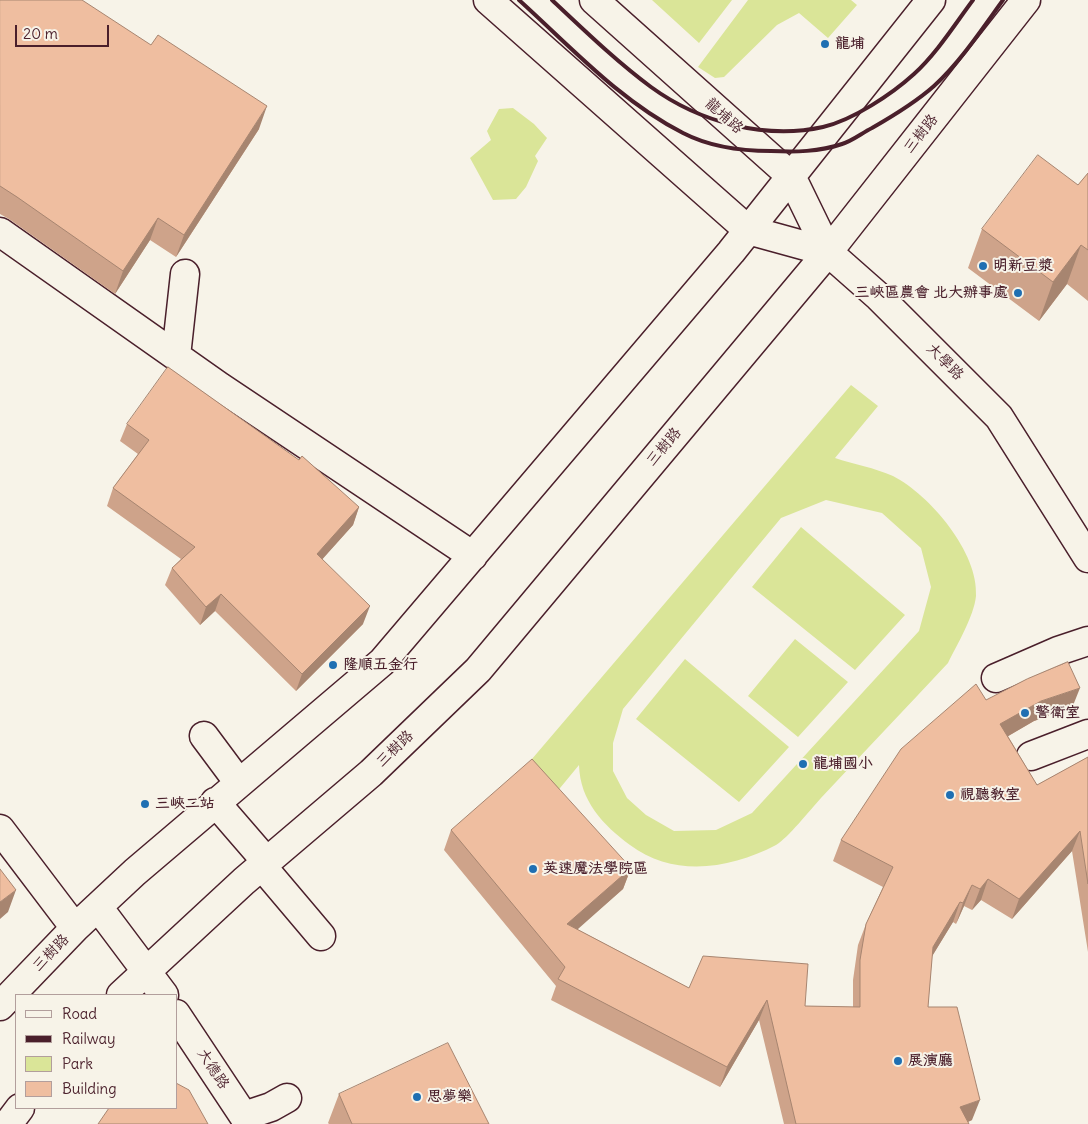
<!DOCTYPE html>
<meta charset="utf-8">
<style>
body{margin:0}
#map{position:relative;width:1088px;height:1124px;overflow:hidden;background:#f7f3e8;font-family:Delius,sans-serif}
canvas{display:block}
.legend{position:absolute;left:15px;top:994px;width:162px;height:115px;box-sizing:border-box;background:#f7f3e8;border:1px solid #b29e9c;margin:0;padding:6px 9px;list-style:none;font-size:15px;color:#4a1f2b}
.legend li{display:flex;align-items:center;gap:10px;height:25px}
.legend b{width:25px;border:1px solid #b29e9c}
.scale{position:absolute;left:15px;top:25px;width:94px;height:22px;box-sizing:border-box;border:2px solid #4a1f2b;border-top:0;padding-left:6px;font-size:15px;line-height:18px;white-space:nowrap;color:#4a1f2b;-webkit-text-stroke:4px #f7f3e8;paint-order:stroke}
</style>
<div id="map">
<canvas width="1088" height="1124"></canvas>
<ul class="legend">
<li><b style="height:6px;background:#f7f3e8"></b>Road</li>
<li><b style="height:6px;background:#4a1f2b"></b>Railway</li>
<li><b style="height:14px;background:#dae598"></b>Park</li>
<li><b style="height:14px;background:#efbea0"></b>Building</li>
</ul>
<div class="scale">20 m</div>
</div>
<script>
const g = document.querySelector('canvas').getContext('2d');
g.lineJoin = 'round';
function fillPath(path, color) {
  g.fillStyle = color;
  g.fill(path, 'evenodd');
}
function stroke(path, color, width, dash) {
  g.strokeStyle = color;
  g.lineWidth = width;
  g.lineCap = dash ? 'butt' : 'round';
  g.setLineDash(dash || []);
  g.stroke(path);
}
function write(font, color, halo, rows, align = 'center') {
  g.font = font + ' Delius,"LXGW WenKai TC",sans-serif';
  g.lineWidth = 4;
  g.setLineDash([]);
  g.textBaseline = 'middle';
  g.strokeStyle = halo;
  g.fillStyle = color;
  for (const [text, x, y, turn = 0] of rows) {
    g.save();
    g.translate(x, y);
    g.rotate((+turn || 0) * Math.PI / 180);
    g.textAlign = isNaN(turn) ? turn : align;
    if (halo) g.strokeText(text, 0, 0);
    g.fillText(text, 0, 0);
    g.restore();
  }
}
fillPath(new Path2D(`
 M652 0H732L699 43Z
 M748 0H851L857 5 828 38 799 13 777 25 724 77 715 78 698 67Z
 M513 108 534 124 547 138 535 156 538 161 526 187 516 199 493 200 470 158 491 140 487 131 499 109Z
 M851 385 878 406 835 458C853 464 875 468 893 476 930 495 979 553 976 596 974 616 957 645 948 663 906 708 863 753 821 798 810 810 788 838 776 845 730 869 674 878 630 845 603 825 580 801 579 765L551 799 520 773ZM826 500 882 513 921 548 931 587 919 631 752 813 716 830 674 831 646 815 627 798 613 771V743L623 709 781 518Z
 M801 527 905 615 855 670 752 587Z
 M795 639 848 682 798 737 748 696Z
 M685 659 789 747 739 802 636 719Z`), '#dae598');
const minor = new Path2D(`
 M488 0 748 230 828 252 879 297 999 417 1088 558
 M594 0 791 176 828 252
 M0 232 220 387 473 556
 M176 356 185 274
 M996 678 1058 651 1088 641
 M204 736 239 783
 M1031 756 1088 734
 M215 802 266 861
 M0 829 75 928
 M261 865 321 936
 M98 907 164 995
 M121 995 244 881 371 773 478 670 828 252 1026 0
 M0 1006 75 928 135 872 382 662 731 252 931 0
 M176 1014 249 1124
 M244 1116 271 1107 287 1098
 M8 1124 20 1108`);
stroke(minor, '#4a1f2b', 31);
stroke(minor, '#f7f3e8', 28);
stroke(new Path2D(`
 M519 0C571 47 620 101 683 133 710 147 741 151 771 151 795 152 819 152 842 144 852 141 862 133 872 128 893 116 916 102 934 86 961 61 982 29 1003 0
 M552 0C584 30 616 61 651 87 699 122 765 140 823 127 853 120 892 94 914 74 937 53 955 24 973 0`), '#4a1f2b', 4);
fillPath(new Path2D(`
 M0 0 259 129 176 257 150 240 115 294 9 219 0 214Z
 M1088 173V301L1067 284 1039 321 968 268 982 229 1078 185Z
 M127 424 359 507 353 525 322 559 363 624 296 691 215 611 200 625 165 585 172 568 181 559 107 506 113 488 138 454 120 441Z
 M986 700 1072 708 1034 721 1008 736 1037 785 1088 757V952L1072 851 1012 919 981 900 972 910 964 906 956 924 953 922 932 956 928 1007 972 1120 968 1122 969 1124H784L759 1020 720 1087 551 1000 556 986 444 850 451 830 631 868 623 889 577 929 689 988 805 1006 853 1007V980L858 945 866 924 883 887 833 861 841 840Z
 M339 1094 489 1124H329L328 1123Z`), '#cea38a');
fillPath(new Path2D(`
 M267 106 259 129 176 257 184 235Z
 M158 218 150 240 115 294 123 271Z
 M1081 245 1067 284 1039 321 1053 282Z
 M359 507 353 525 311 572 317 554Z
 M221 594 215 611 200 625 206 607Z
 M370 606 363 624 296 691 302 674Z
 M1080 688 1072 708 1034 721 993 745 1000 724 1041 701Z
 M1080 831 1072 851 1012 919 1019 899Z
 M631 868 623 889 560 945 567 924Z
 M988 879 981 900 972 910 980 889Z
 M972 885 964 906 956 924 963 903Z
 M16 890 8 912 0 919V902Z
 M960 902 953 922 925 968 933 947Z
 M767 1000 759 1020 720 1087 727 1067Z
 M980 1100 972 1120 963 1124 960 1107Z`), '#a78570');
const building = new Path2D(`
 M0 0H82L151 45 158 35 267 106 184 235 158 218 123 271 17 197 0 186Z
 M1038 155 1078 185 1088 173V250L1081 245 1053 282 982 229Z
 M168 367 299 460 302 456 359 507 317 554 370 606 302 674 221 594 206 607 172 568 195 547 113 488 149 440 127 424Z
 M1068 662 1080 688 1041 701 1000 724 1037 785 1088 757V884L1080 831 1019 899 988 879 980 889 972 885 963 903 960 902 933 947 928 1007H957L980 1100 960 1107 969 1124H796L767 1000 727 1067 558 979 565 967 451 830 532 759 631 868 567 924 689 988 703 956 808 964 805 1006 860 1007V960L866 924 893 867 841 840 901 749 976 684 986 700 1027 679Z
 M0 869 16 890 0 902Z
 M448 1043 489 1124H352L339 1094Z
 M176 1083 189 1090 208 1124H98L109 1108H176Z`);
fillPath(building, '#efbea0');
stroke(building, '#a78570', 1);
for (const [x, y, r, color] of [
 [825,44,5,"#1f6fb2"],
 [983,266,5,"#1f6fb2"],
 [1018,293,5,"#1f6fb2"],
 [333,665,5,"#1f6fb2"],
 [1025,713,5,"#1f6fb2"],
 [803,764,5,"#1f6fb2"],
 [950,795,5,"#1f6fb2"],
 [145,804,5,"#1f6fb2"],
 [533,869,5,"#1f6fb2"],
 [898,1061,5,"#1f6fb2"],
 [417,1097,5,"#1f6fb2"]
]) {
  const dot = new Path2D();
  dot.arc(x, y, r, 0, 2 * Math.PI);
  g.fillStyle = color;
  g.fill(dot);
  stroke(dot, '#f7f3e8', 2);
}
write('bold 15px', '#4a1f2b', '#f7f3e8', [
 ["龍埔",835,44],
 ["明新豆漿",993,266],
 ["三峽區農會 北大辦事處",1008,293,"right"],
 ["隆順五金行",343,665],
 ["警衛室",1035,713],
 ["龍埔國小",813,764],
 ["視聽教室",960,795],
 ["三峽二站",155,804],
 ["英速魔法學院區",543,869],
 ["展演廳",908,1061],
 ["思夢樂",427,1097]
], 'left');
write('15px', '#4a1f2b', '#f7f3e8', [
 ["龍埔路",724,116,41],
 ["三樹路",921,134,-52],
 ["大學路",945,362,45],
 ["三樹路",664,447,-50],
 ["三樹路",395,749,-44],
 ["三樹路",51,953,-46],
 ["大德路",213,1069,57]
]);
</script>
